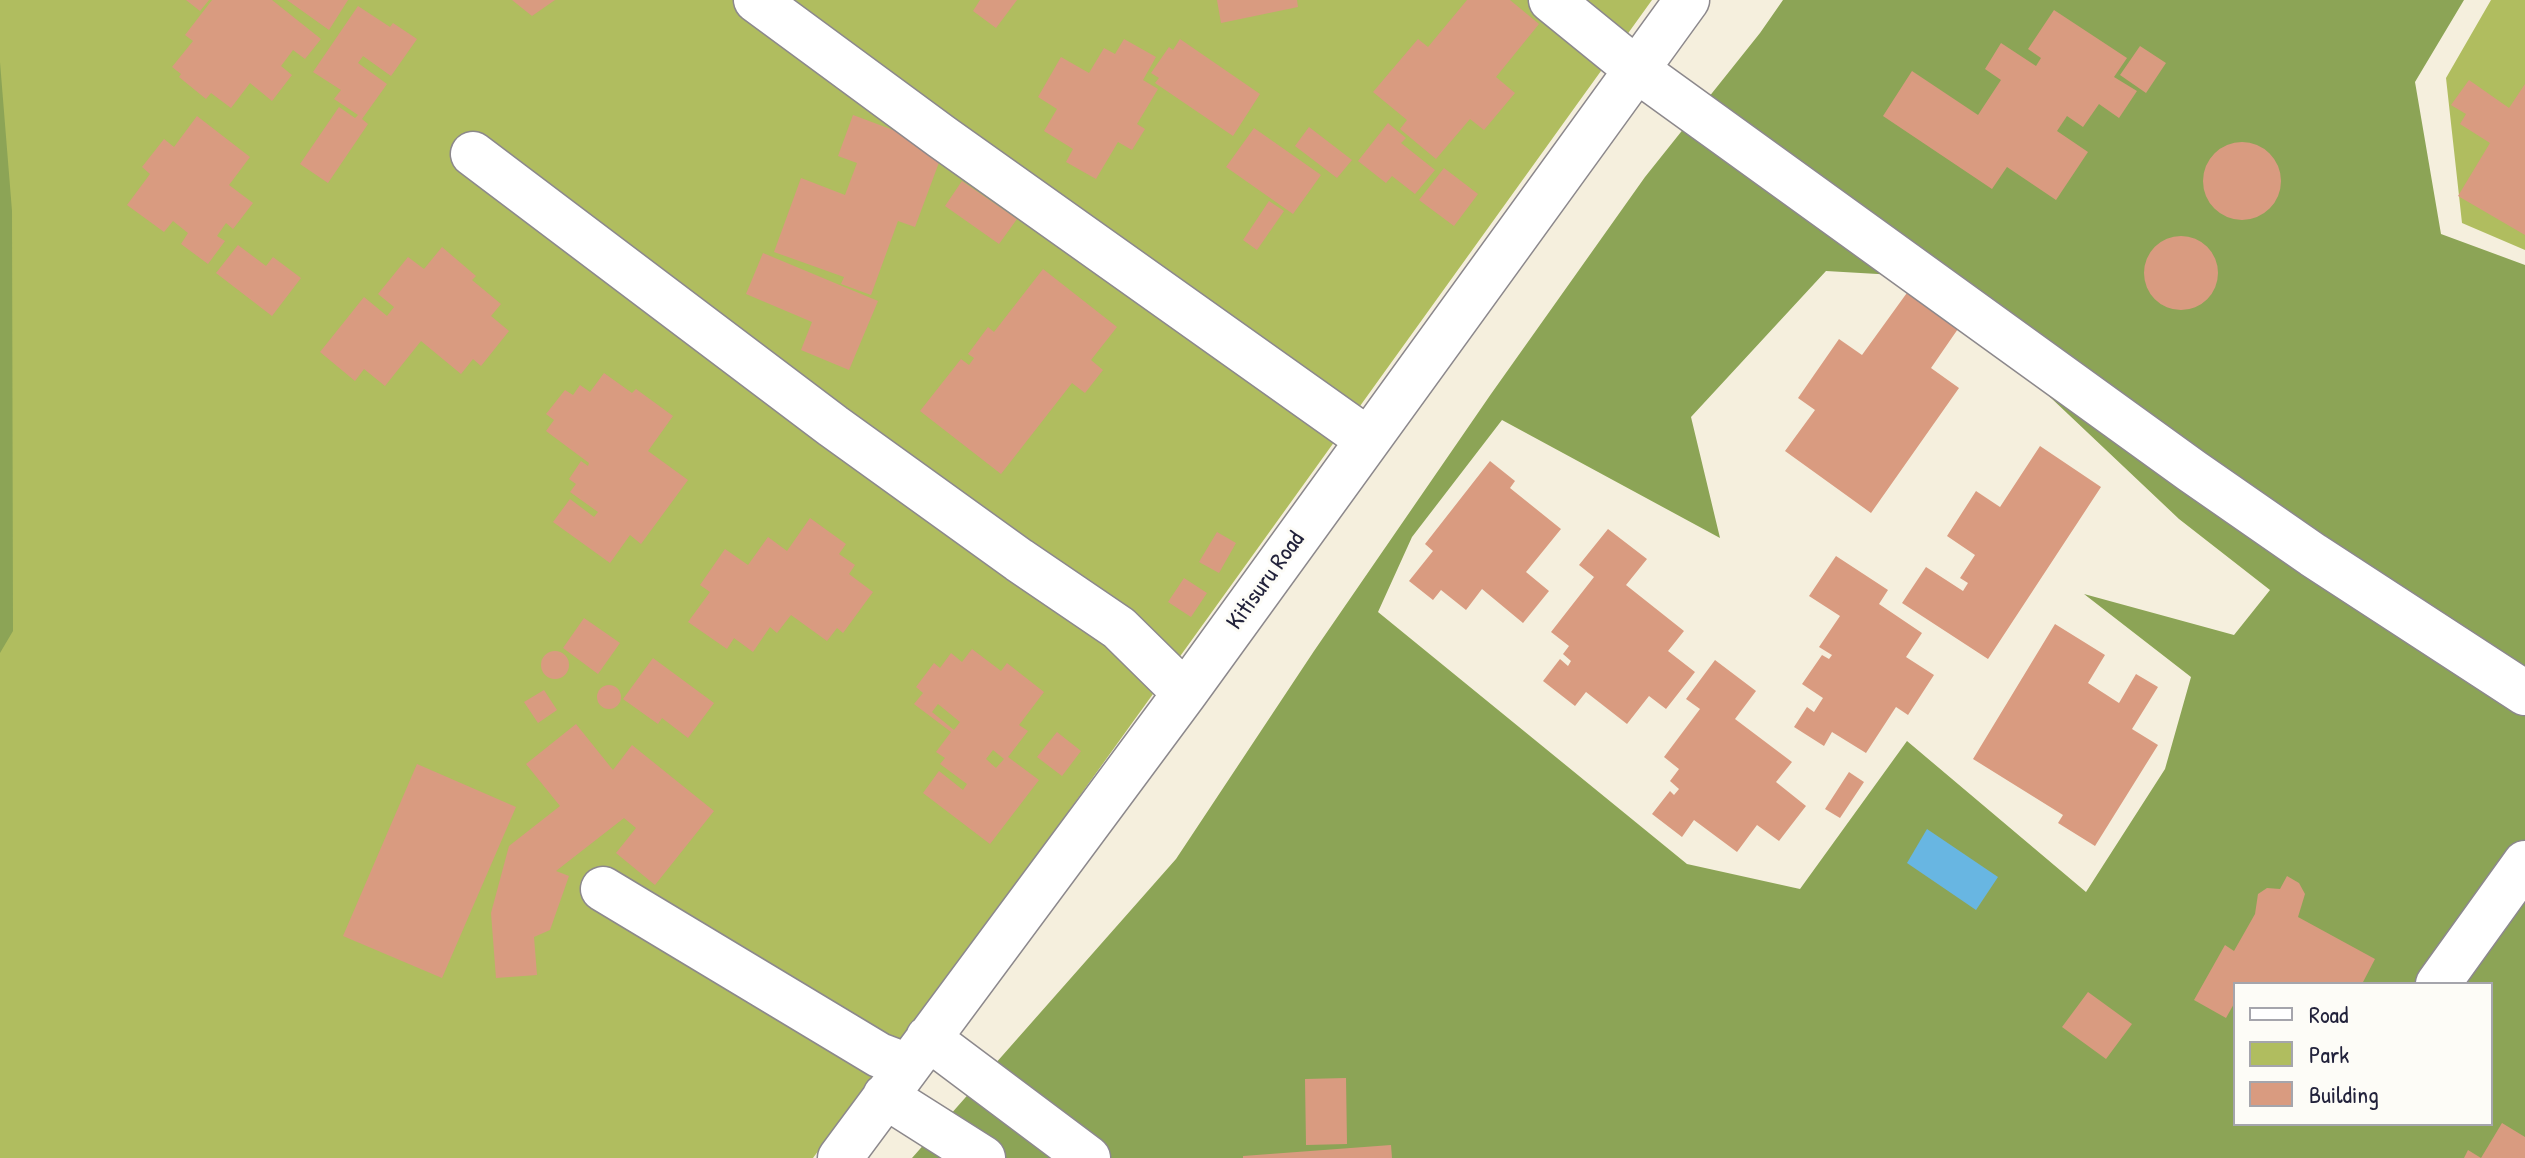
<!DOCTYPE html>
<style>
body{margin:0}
#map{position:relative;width:2525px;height:1158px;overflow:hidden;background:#f5efdd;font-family:"Patrick Hand",sans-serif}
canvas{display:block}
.legend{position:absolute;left:2233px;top:982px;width:260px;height:144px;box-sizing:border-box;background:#fdfcf7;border:2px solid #a5a5ac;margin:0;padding:10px 14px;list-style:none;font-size:24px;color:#22223b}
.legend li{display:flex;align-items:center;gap:16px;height:40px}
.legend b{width:40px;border:2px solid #a5a5ac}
</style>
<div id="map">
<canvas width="2525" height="1158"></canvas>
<ul class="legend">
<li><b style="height:10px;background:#fff"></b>Road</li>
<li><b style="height:22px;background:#b0bd5f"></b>Park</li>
<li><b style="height:22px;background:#d99b80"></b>Building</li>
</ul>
</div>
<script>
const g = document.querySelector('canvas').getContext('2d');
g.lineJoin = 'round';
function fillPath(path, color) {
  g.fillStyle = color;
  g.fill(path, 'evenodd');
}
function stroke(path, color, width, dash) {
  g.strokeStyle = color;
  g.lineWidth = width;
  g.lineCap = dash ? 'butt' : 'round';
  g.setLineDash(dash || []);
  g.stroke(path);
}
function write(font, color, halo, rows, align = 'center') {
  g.font = font + ' "Patrick Hand",sans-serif';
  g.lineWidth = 6;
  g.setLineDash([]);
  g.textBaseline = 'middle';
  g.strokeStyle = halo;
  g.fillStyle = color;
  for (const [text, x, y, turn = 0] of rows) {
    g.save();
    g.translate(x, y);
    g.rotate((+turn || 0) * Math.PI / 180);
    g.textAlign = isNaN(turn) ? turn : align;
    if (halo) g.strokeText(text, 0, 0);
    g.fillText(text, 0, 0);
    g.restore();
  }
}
fillPath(new Path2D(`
 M0 0H1652L971 947 813 1158H0Z
 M2491 0H2525V250L2462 223 2446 78Z`), '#b0bd5f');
fillPath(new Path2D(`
 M1783 0H2464L2415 82 2441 234 2525 265V1158H912L1176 859 1314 651 1491 394 1645 177 1760 33ZM1826 271 1895 275 1995 345 2179 519 2270 590 2234 635 2084 594 2191 677 2165 769 2086 892 1907 741 1800 889 1687 864 1378 612 1412 537 1502 420 1720 538 1691 417ZM2235 984H2491V1124H2235Z
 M0 62 12 211 13 631 0 653Z`), '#8ca456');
fillPath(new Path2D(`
 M1927 829 1998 877 1976 910 1907 863Z`), '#68b6e2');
fillPath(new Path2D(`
 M186 0H209L200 11Z
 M212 0H272L321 39 305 59 293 50 281 66 292 75 272 101 250 83 231 108 211 93 206 99 179 77 181 74 172 67 193 41 185 35Z
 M287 0H348L329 30Z
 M512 0H555L532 16Z
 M980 0H1017L996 28 973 11Z
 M1217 0H1297L1298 7 1221 23Z
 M1467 0H1510L1539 24 1496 77 1515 93 1484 130 1470 119 1436 159 1400 129 1407 120 1373 92 1418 39 1428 47Z
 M358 6 390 27 393 23 417 39 391 76 363 56 358 63 387 84 362 119 368 124 328 183 300 164 339 107 355 118 358 115 334 99 341 90 313 72Z
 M2054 10 2127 58 2114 77 2137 91 2119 118 2099 104 2083 127 2067 116 2057 131 2088 152 2056 200 2007 167 1992 189 1883 116 1912 71 1978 115 2001 80 1985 69 2001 43 2036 66 2041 58 2028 49Z
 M1124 39 1156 57 1143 80 1158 89 1137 124 1145 129 1132 150 1118 142 1096 179 1066 162 1073 149 1044 131 1057 109 1038 97 1061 57 1089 73 1104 48 1115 54Z
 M1180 39 1260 94 1233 136 1155 83 1159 78 1151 73 1169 47 1173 50Z
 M2140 46 2166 63 2146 93 2120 75Z
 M2469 80 2509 108 2525 84V235L2458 196 2490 143 2460 124 2466 114 2451 105Z
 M853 115 944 149 915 227 898 221 871 295 841 284 844 277 774 252 801 178 845 195 857 163 838 156Z
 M197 116 250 157 229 185 253 203 233 229 226 223 217 236 225 241 208 264 181 244 188 233 173 221 164 232 127 205 150 174 142 167 164 139 174 147Z
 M1388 123 1406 138 1401 143 1435 170 1415 194 1392 176 1386 183 1358 161Z
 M1309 127 1352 160 1337 178 1295 146Z
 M1254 128 1321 175 1293 214 1226 167Z
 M2203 181a39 39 0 1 1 78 0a39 39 0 1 1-78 0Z
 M1444 168 1478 194 1454 226 1419 200Z
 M962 181 1017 219 999 244 945 206Z
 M1269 201 1284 211 1257 250 1243 240Z
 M2144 273a37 37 0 1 1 74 0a37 37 0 1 1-74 0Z
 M238 245 266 266 273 257 301 278 272 316 216 273Z
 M442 247 476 276 472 280 501 304 491 316 509 331 481 366 473 359 461 374 421 341 385 386 364 369 355 381 320 352 364 297 387 316 394 307 378 294 408 257 424 269Z
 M763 253 878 301 849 370 801 350 812 322 746 294Z
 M1043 269 1117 327 1091 360 1103 370 1085 393 1072 383 1001 474 920 411 961 359 969 365 974 358 968 354 988 327 994 332Z
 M1909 290 1960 326 1931 368 1959 388 1871 513 1785 451 1815 410 1798 398 1839 339 1862 355Z
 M604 373 632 393 636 389 673 416 648 451 688 480 641 544 630 535 610 563 553 522 570 499 594 517 598 512 570 492 576 484 569 479 581 461 588 466 589 463 546 431 554 420 546 414 565 390 573 395 580 385 590 392Z
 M2040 446 2101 487 1988 659 1902 603 1926 567 1963 591 1968 583 1960 578 1975 555 1947 536 1976 491 2000 507Z
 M1490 461 1515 481 1510 488 1561 529 1526 572 1549 591 1523 623 1482 589 1466 610 1441 590 1433 600 1409 581 1433 551 1425 544Z
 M810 518 846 544 839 554 855 565 849 574 873 592 843 633 837 628 827 641 791 615 777 633 770 627 753 652 734 638 727 649 688 622 710 592 700 585 725 549 748 565 768 537 787 551Z
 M1608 529 1647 559 1626 585 1684 631 1668 651 1695 672 1666 709 1649 696 1627 724 1586 692 1575 706 1543 681 1560 659 1568 666 1571 661 1563 654 1569 646 1551 632 1594 577 1579 565Z
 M1217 532 1236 543 1219 573 1199 562Z
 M1836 556 1888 590 1879 604 1922 633 1906 657 1934 675 1908 715 1896 707 1866 753 1832 732 1824 746 1794 727 1807 707 1814 712 1823 698 1802 684 1822 655 1829 659 1832 655 1819 647 1840 616 1809 596Z
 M1184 578 1207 593 1191 617 1168 602Z
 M584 618 620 643 598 674 563 648Z
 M2055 624 2105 655 2088 683 2119 703 2136 674 2158 687 2132 729 2158 745 2095 846 2058 823 2063 815 1973 759Z
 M972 649 1001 671 1007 663 1044 692 1019 725 1028 731 1008 757 1039 780 990 844 923 793 939 771 963 790 967 784 940 764 945 758 936 752 951 732 914 704 923 693 916 687 934 663 940 668 951 653 962 662ZM938 704 960 722 954 730 932 712ZM993 750 1004 759 996 768 986 759Z
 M541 665a14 14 0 1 1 28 0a14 14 0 1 1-28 0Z
 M653 658 714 703 688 738 662 718 658 724 623 699Z
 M1715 660 1756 691 1735 719 1792 762 1776 782 1806 806 1779 841 1757 825 1737 852 1694 820 1682 837 1652 814 1670 791 1674 795 1679 789 1670 781 1679 769 1664 757 1700 709 1686 699Z
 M597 697a12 12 0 1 1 24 0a12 12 0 1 1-24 0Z
 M544 690 557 710 538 723 524 702Z
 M576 724 613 770 632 745 714 811 655 885 616 853 636 828 624 818 556 871 569 876 550 930 534 937 537 975 496 978 491 913 509 846 560 806 526 764Z
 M1057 732 1081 751 1062 776 1037 757Z
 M417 764 516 807 442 978 343 936Z
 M1849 772 1864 782 1840 818 1825 809Z
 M2287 876 2299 883 2305 894 2298 917 2375 959 2362 984H2235V1002L2226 1018 2194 1000 2225 945 2234 951 2255 914 2258 894 2267 888 2280 889Z
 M2088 992 2132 1024 2106 1059 2062 1027Z
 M1346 1078 1347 1144 1306 1145 1305 1079Z
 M2502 1123 2525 1137V1158H2464L2468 1150 2481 1158Z
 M1391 1145 1392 1158H1243V1156Z`), '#d99b80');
const minor = new Path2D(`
 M756 0 942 137 1367 439
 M1551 0 1637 70 2192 471 2313 555 2525 693
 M473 154 833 426 1019 560 1119 628 1185 693
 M603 889 879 1055 908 1066
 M2438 984 2525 863
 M928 1038 1088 1158
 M885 1096 983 1158
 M840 1158 1185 693 1687 0`);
stroke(minor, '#8c888c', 47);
stroke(minor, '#fff', 44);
write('24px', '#22223b', '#fdfcf7', [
 ["Kitisuru Road",1266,581,-54]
]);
</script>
